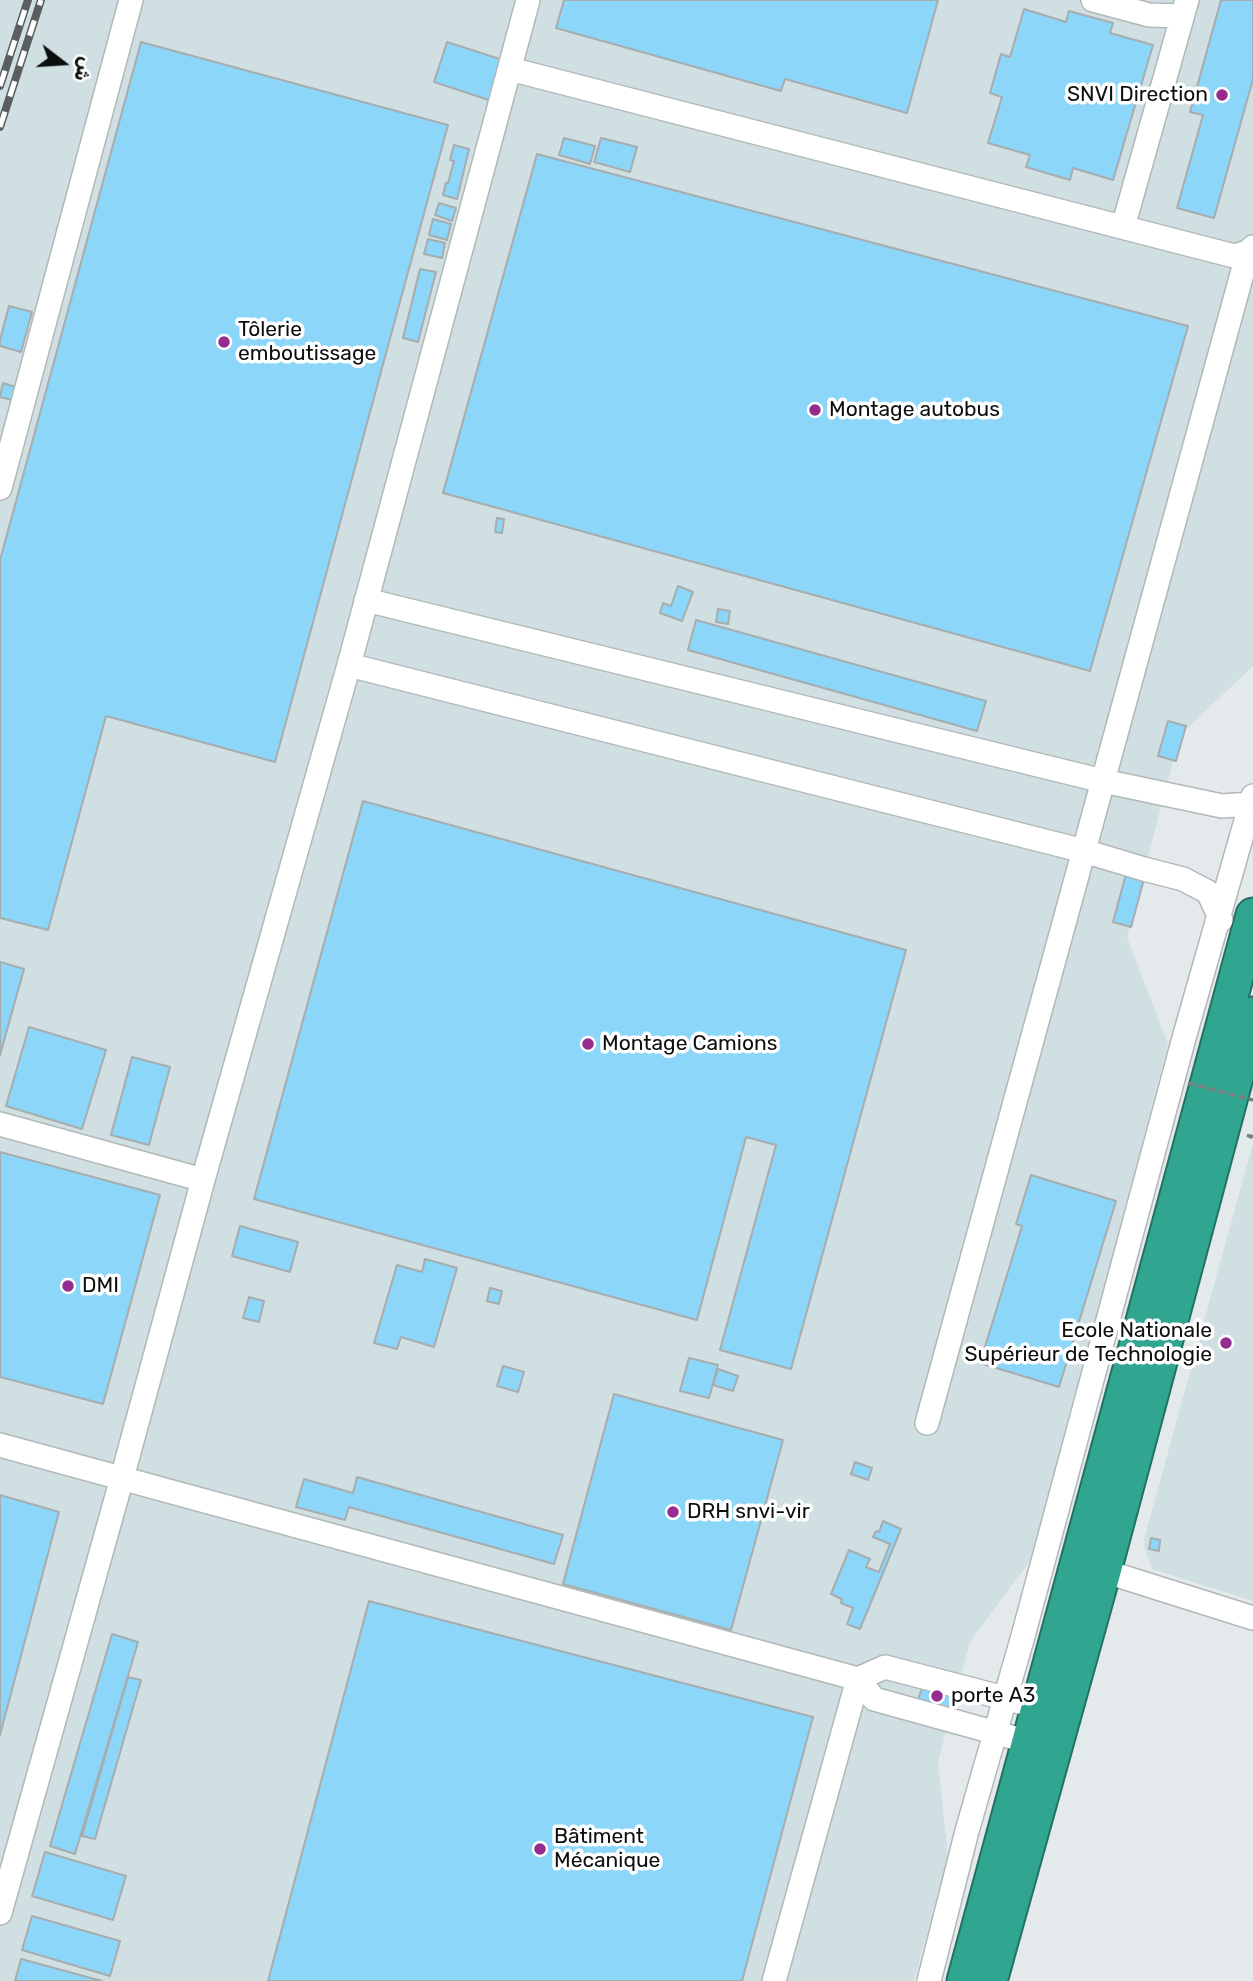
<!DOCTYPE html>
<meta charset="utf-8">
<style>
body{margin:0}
#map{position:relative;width:1253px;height:1981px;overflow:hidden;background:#e4eaeb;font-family:Rubik,Cairo,sans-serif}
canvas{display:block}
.north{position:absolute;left:28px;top:28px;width:70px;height:70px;-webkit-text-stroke:5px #fff;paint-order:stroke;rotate:107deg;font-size:19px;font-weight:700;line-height:28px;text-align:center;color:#0d0f0f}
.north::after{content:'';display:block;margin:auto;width:24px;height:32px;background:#0d0f0f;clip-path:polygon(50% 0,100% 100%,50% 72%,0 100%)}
</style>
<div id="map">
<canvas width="1253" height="1981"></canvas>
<div class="north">ش</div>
</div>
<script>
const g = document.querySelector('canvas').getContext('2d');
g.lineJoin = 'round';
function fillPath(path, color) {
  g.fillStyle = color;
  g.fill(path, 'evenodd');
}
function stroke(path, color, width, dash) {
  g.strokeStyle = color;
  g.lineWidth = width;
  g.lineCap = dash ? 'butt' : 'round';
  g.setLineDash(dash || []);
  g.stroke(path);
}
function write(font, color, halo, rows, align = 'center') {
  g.font = font + ' Rubik,sans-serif';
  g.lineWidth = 7;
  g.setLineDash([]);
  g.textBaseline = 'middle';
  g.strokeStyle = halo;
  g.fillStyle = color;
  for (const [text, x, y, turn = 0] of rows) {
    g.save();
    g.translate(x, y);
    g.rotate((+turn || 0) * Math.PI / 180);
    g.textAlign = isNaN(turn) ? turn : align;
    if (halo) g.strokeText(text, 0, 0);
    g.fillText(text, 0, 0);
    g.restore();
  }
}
fillPath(new Path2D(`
 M0 0H1253V666L1180 735 1127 937 1168 1044 1035 1554 970 1642 958 1686 938 1762 948 1857 914 1981H0Z
 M1253 1143V1601L1152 1569 1143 1543Z`), '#d0dfe1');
const building = new Path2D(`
 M564 0H938L907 113 785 79 781 91 556 28Z
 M1221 0H1253V79L1214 218 1177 208 1203 115 1190 112Z
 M1024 9 1066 22 1069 11 1113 23 1110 33 1153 45 1113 180 1073 168 1070 180 1026 167 1030 155 988 143 1002 97 990 93 1001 54 1010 57Z
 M141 42 448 125 275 762 106 716 48 930 0 918V560Z
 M447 42 503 60 489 100 434 82Z
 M564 138 595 146 590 164 559 155Z
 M601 138 637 147 630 172 594 162Z
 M454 145 469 149 457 199 443 195 446 183H448L454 161 450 160Z
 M537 154 1188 326 1090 671 443 493Z
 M439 203 456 208 452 221 435 215Z
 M433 219 451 224 447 240 429 235Z
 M428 239 445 243 442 258 424 254Z
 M420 269 436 272 418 342 403 338Z
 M9 306 32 312 21 352 0 346V340Z
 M3 383 16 387 12 400 0 397Z
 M497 518 504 519 502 533 495 532Z
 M678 586 693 592 682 621 660 613 663 603 671 606Z
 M718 609 730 611 728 624 716 622Z
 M696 620 986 701 977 731 688 650Z
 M1168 721 1186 726 1176 761 1158 756Z
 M363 801 906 950 791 1369 720 1350 776 1145 746 1137 697 1320 254 1199Z
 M1126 874 1144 879 1131 927 1113 922Z
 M0 962 24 969 0 1055Z
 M29 1027 106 1050 82 1129 6 1106Z
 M132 1057 170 1067 149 1145 111 1135Z
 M0 1152 160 1195 103 1404 0 1377Z
 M1031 1175 1116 1201 1059 1387 980 1363 1022 1226 1016 1224Z
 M240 1226 298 1242 290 1272 232 1256Z
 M425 1259 457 1268 434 1347 401 1337 397 1349 374 1343 397 1265 422 1272Z
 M490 1288 502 1291 499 1304 487 1301Z
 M249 1297 264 1301 259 1322 243 1318Z
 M689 1358 718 1365 709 1398 680 1391Z
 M503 1366 524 1372 518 1392 497 1386Z
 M718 1369 738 1376 733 1391 713 1385Z
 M614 1394 783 1440 731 1630 563 1584Z
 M855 1462 872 1468 868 1480 851 1474Z
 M357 1477 563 1535 554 1564 349 1507 345 1520 296 1507 304 1479 353 1493Z
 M0 1495 59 1512 0 1735Z
 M883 1521 901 1529 860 1629 847 1624 853 1608 841 1603 842 1599 831 1594 849 1550 870 1559 866 1567 879 1572 890 1544 873 1537 876 1531 879 1532Z
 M1151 1538 1160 1540 1159 1551 1149 1549Z
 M369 1601 813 1717 742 1981H268Z
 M112 1634 138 1642 75 1854 50 1846Z
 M128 1677 141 1680 95 1839 82 1836Z
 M924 1682 955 1691 950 1710 918 1700Z
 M45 1852 126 1876 113 1920 32 1896Z
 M32 1916 120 1941 110 1976 22 1950Z
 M21 1959 102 1981H15Z`);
fillPath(building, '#8bd6f9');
stroke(building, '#a7acae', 2);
const minor = new Path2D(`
 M1093 0 1149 15 1182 16
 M510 69 1234 256 1248 252 1253 247
 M1123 227 1187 0
 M0 488 131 0
 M366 600 1103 781 1222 806 1251 804 1253 802
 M349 665 1084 851 1144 869 1183 879 1208 892 1221 920
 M0 1124 203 1180
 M927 1423 1248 252
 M0 1445 858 1679 874 1699 1029 1742
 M1104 1571 1253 1618
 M858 1679 885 1667 1039 1707
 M0 1913 122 1478 203 1180 349 665 528 0
 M774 1981 858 1679
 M929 1981 967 1831 1023 1636 1184 1038 1253 796`);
const highway = new Path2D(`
 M964 1981 1253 915
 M990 1981 1104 1571 1253 1014`);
stroke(minor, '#b2b8b8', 26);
stroke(highway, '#247164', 37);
stroke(new Path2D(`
 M1247 1135 1251 1137 1253 1132`), '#7a7e7e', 3.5, [7, 3.5]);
stroke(minor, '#fff', 23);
stroke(highway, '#30a691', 33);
const rail = new Path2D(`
 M0 86 28 0
 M0 127 41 0`);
stroke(rail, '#5a5e5e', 8);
stroke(rail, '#fff', 5, [16]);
stroke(new Path2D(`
 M1188 1083 1253 1100`), '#7a7e7e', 3.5, [7, 3.5]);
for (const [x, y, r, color] of [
 [1222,95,7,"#952c90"],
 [224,342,7,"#952c90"],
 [815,410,7,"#952c90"],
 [588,1044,7,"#952c90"],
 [68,1286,7,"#952c90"],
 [1226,1343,7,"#952c90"],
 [673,1512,7,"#952c90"],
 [937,1696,7,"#952c90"],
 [540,1849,7,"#952c90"]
]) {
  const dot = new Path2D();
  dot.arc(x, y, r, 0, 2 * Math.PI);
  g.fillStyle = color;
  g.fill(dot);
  stroke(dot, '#fff', 2.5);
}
write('21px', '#0d0f0f', '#fff', [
 ["SNVI Direction",1208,95,"right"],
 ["Tôlerie",238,330],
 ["emboutissage",238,354],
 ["Montage autobus",829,410],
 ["Montage Camions",602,1044],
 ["DMI",82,1286],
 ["Ecole Nationale",1212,1331,"right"],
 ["Supérieur de Technologie",1212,1355,"right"],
 ["DRH snvi-vir",687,1512],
 ["porte A3",951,1696],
 ["Bâtiment",554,1837],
 ["Mécanique",554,1861]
], 'left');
</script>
